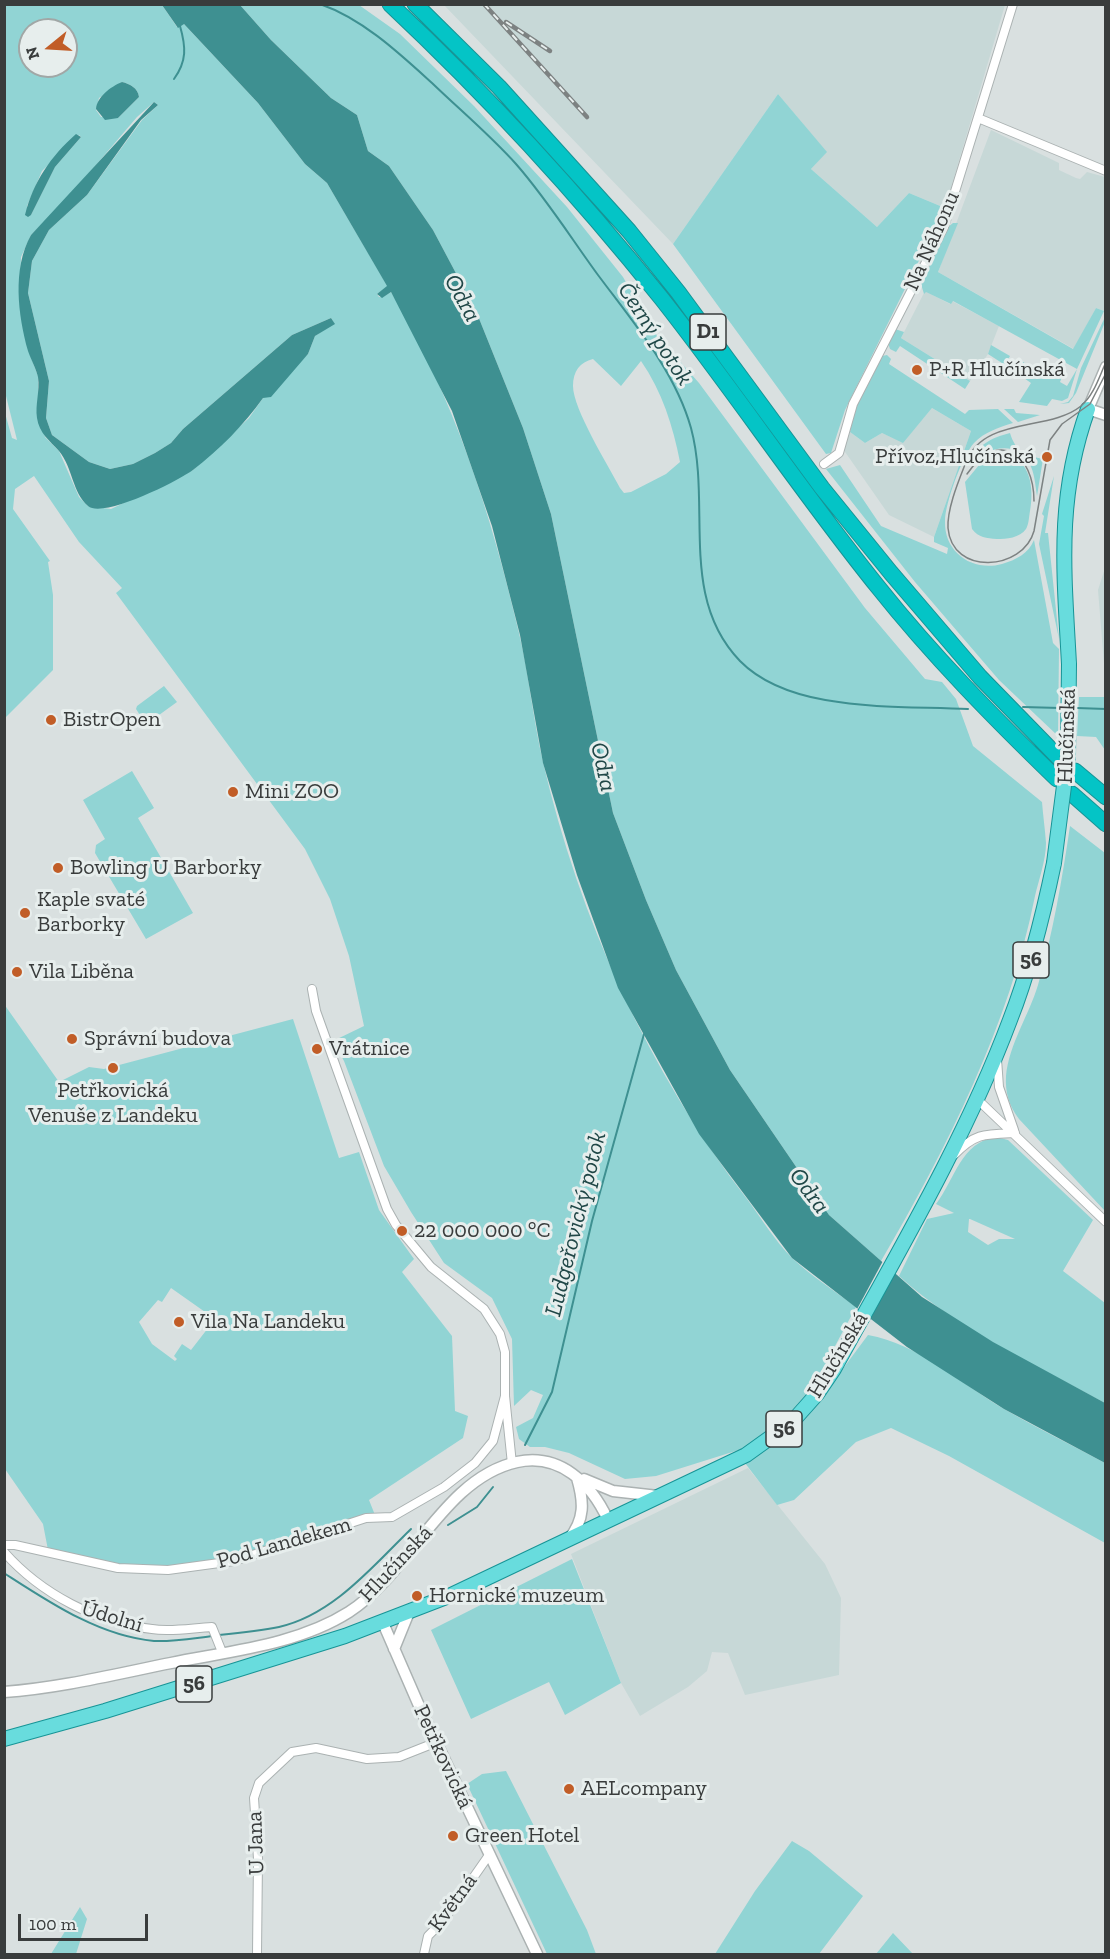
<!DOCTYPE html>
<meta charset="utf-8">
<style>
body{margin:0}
#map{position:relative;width:1110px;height:1959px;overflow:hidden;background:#d9e0e0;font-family:"Zilla Slab",serif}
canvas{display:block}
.frame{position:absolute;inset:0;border:6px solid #393c3c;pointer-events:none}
.north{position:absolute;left:18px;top:18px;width:60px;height:60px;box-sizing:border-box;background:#e7eeed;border:2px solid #a1a7a6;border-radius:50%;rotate:252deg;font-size:16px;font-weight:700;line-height:24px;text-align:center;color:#393c3c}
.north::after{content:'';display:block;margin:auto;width:21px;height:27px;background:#c15d27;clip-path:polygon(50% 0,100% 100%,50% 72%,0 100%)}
.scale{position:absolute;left:18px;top:1914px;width:130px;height:27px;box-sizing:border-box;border:3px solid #393c3c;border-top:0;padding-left:8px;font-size:18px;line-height:21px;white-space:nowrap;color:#393c3c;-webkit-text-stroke:4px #e7eeed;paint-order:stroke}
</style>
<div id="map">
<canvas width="1110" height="1959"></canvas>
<div class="frame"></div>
<div class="north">N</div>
<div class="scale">100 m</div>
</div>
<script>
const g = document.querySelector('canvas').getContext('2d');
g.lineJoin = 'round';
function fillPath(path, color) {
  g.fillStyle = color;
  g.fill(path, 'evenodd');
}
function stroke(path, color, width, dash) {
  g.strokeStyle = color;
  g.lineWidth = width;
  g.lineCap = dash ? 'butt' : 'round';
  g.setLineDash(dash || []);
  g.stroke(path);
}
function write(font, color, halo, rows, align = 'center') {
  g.font = font + ' "Zilla Slab",serif';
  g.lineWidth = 6;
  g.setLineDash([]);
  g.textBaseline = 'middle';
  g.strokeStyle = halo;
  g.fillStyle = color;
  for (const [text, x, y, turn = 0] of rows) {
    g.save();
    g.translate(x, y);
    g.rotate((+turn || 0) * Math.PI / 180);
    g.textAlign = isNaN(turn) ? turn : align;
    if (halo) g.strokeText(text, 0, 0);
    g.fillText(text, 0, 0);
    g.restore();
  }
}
fillPath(new Path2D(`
 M444 5H1005L945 208 909 193 877 227 811 169 826 152 778 94 673 244Z
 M991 130 1059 163V170L1076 178 1080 179 1087 172 1105 177V308L1104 311 1096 308 1074 349 938 272Z
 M925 291 950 304 952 301 999 326 988 354 970 381 901 338Z
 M932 408 971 431 934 537 889 515 843 449 850 432 865 443 882 433 903 442Z
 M1105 568V676L1098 590Z
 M748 1468 825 1564 841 1598 839 1675 745 1695 728 1653 712 1652 707 1671 688 1687 640 1716 621 1683 571 1554Z`), '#c7d8d7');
fillPath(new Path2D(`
 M5 5H162L177 27 183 23 258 103 305 164 327 183 388 287 377 294 379 297H383L391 292C454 397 491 514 519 633 529 675 533 719 543 762 579 918 649 1072 747 1199 761 1218 775 1241 792 1258 811 1276 835 1291 856 1307L813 1387 782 1421 742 1449 656 1476 625 1479 569 1453 545 1447H530L519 1439 516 1427 533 1418 543 1395 531 1390 514 1406 512 1339 492 1298 444 1263 411 1212 384 1166 344 1061 333 1041 364 1026 349 956 330 899 305 849 116 593 122 588 79 542 34 476 15 489 13 509 50 561 48 562 53 595V670L5 718V413L12 438 17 440 5 392ZM30 30H66V66H30ZM122 82C130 84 138 88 139 97L118 118 101 117 96 110 99 98ZM154 102 158 105 142 120 87 195 49 230 32 261 28 293 49 381 46 418 52 435 89 462 110 469 133 464 155 453 171 443 183 429 292 335 331 318 334 323 315 336 308 354 263 398 249 418 193 470 111 509 88 506 79 497 59 451 45 437 38 405V376L29 352 20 294 21 257 31 235 67 199 137 117ZM79 135 81 137 55 167 31 215 27 206 42 171Z
 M240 5H359L400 34 474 106 567 207 623 277 655 333 699 383 865 608 925 679 942 682 956 699 973 746 1042 802C1043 815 1045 829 1046 843 1046 860 1039 879 1035 896 1010 1023 946 1150 881 1261L829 1215 730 1070 676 970 646 900 613 813 551 514 523 428 476 311 433 230 389 166 368 151 357 115 331 98 271 40ZM593 359 621 386 641 361C662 391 673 426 680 462L666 474 631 492 624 493 620 488C608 465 573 409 573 386 573 371 580 362 593 359Z
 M778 94 827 152 811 169 877 227 909 193 945 208 845 410 831 453 826 454 673 244Z
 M953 223H958L938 272 1073 349 1096 308 1104 311 1077 369 1068 398 1062 401 1052 399 1047 406 1019 402 1031 383 1011 369 1018 359 1038 371 1043 366 1062 377 1060 382 1067 386 1077 369 953 301 951 304 926 292 924 294 921 284 948 227Z
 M1105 317V322L1076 393 1069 403 1060 404 1068 402 1073 396 1081 368Z
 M895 329 904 332 901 338 970 381 965 389 900 346 896 352 890 349 888 343Z
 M991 345 1010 356 1005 365 988 354Z
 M887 355 891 359 889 364 965 414 969 410 998 409 1013 423C1000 427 984 432 974 443 962 456 945 504 945 521 944 553 973 572 1002 564 1016 560 1029 553 1034 540L1053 643 1059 649 1058 736 999 680 915 582 826 469 840 465 881 526 947 554 948 548 934 542V537L971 431 932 408 903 443 882 433 865 443 850 432C854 406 868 378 882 356Z
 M1004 409H1014L1016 413 1040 415 1018 422Z
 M1010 433C1016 452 1024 455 1043 459L1037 496C1035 485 1035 473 1029 463 1015 438 984 449 969 465 976 445 991 438 1010 433Z
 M1005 454C1031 460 1034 488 1030 511 1029 516 1029 524 1026 529 1020 538 1006 539 997 539 986 538 979 538 972 529L965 482 984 459Z
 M1054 476 1045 533H1048L1059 639 1039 544 1044 516 1042 514Z
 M164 686 177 702 148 723H145L136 709 137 706Z
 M1079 697H1105V750L1096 737 1077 736Z
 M132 771 154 808 138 818 193 913 146 939 95 853 96 845 105 839 83 800Z
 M1070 826 1105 853V1211L1019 1119C1009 1106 1005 1092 1006 1076 1009 1044 1029 1015 1038 985 1053 933 1062 880 1070 826Z
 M4 1004 59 1082 89 1067 104 1069 293 1019 339 1158 359 1152 379 1210 414 1259 402 1272 452 1336 455 1411 468 1416 463 1438 369 1500 375 1515C307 1536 238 1563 166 1567 126 1569 87 1558 48 1550L43 1524 5 1469ZM171 1288 215 1319 191 1350 182 1344 174 1356 177 1359 175 1361 152 1344 139 1322 158 1300 162 1302Z
 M996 1137 1008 1140 1093 1220 1063 1271 1105 1303V1403C1035 1365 959 1330 899 1276L927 1219 954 1213 936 1204C955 1179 961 1142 996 1137ZM969 1219H970L1015 1239H999L988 1245 968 1232Z
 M868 1335C919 1344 960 1383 1004 1409 1037 1428 1072 1445 1105 1463V1543L949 1456 891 1428 856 1442 794 1500 777 1505 745 1463 782 1439 807 1417Z
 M572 1559 621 1683 565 1715 549 1682 471 1719 431 1630Z
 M506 1771 587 1930 596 1954H547L467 1784 482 1774Z
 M792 1841 809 1851 863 1896 819 1954H715L755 1891Z
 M80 1907 87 1919 76 1954H51Z
 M893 1933 913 1954H876Z`), '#91d4d4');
fillPath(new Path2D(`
 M162 5H240L271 40 331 98 357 115 368 151 389 166 433 230 476 311 523 428 551 514 613 813 646 900 676 970 730 1070 829 1215 922 1297 993 1342 1105 1403V1463L1004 1409 907 1347 792 1258 699 1134 618 988 577 875 543 763 520 635 492 526 452 411 391 292 382 298 377 294 387 286 327 183 305 164 258 103 184 24 178 28Z
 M122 82C130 84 138 88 139 97L118 118 105 120 96 109C97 97 110 87 122 82Z
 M154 102 158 105 141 120 87 195 49 230 32 261 28 293 49 381 46 418 52 435 89 462 110 469 133 464 155 453 171 443 183 429 292 335 331 318 335 324 315 336 308 354 271 397 263 398C244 425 219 450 193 470 178 481 103 519 88 506 72 492 73 468 59 451 50 441 39 433 37 418 35 405 40 391 38 377 36 368 31 360 28 351 18 315 12 269 31 235Z
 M76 134 81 137 55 167 31 215 28 217 25 215C33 182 51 156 76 134Z`), '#3e9091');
fillPath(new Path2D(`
 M884 1259 897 1270 869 1321 856 1311Z`), '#d9e0e0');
stroke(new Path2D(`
 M320 4C363 19 399 53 432 83 460 110 490 135 516 164 546 198 571 238 598 275 633 322 675 371 691 428 712 506 678 597 740 661 792 714 899 705 968 709
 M174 79C187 61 186 47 180 26
 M1023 707 1060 708
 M1077 708 1106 709
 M525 1445 552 1392 592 1221 644 1034
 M448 1525 477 1507 493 1487
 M4 1573C49 1602 99 1636 154 1641 173 1642 195 1638 213 1636
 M219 1635C239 1633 259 1631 279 1627 333 1615 373 1566 411 1529`), '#3e9091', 2);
const minor = new Path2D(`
 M978 118 1106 171
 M824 464 839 453 853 404 944 227 1013 4
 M312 989 316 1011 387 1209 396 1225 431 1267 484 1309 500 1334 505 1352V1396L512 1464
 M997 1059 999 1087 1014 1130
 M977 1099 1106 1222
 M954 1155C975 1133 985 1134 1015 1133
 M4 1545H15L118 1568 168 1570 234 1561 366 1518 392 1517 444 1487 475 1463 493 1441 505 1396
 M4 1552C41 1594 97 1623 152 1629 171 1632 192 1628 212 1627L222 1652
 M257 1954 258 1859 254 1798 259 1783 292 1752 316 1748 367 1759 399 1757 437 1742
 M424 1954 428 1936 443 1921 489 1855`);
const tertiary = new Path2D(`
 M1106 367 1088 409 1106 415
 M584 1479 613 1491 658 1496
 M569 1539C585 1519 584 1502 577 1478
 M383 1623 420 1708 537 1954
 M394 1649 409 1612
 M4 1692C60 1688 116 1674 171 1663 230 1651 297 1645 349 1612 410 1573 444 1478 517 1462 560 1453 591 1483 608 1520`);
const primary = new Path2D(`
 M1069 664C1064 571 1056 498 1088 409
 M4 1739 105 1711 345 1636 449 1596 746 1455 792 1422 817 1394 834 1369C896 1256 965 1140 1010 1020 1030 969 1043 916 1054 863`);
const motorway = new Path2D(`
 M390 4C488 96 578 194 662 299 736 393 803 494 878 587 933 656 994 718 1057 779
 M415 4 499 87 629 231 678 292 822 488 891 573 980 677 1058 757
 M1075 771 1106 797
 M1072 794 1106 824`);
stroke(minor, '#abb2b2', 10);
stroke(tertiary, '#abb2b2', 13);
stroke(primary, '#179496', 16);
stroke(motorway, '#179496', 17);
stroke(minor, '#fff', 8);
stroke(tertiary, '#fff', 10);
stroke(primary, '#68dcdd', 14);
stroke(motorway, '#04c4c6', 15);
stroke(new Path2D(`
 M1106 362C1099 377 1094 395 1081 406 1049 432 984 416 966 462 959 480 947 508 948 528 952 576 1023 571 1034 531L1050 440 1062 424 1090 404 1106 373
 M967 474C998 429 1034 453 1034 501`), '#7d8282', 1.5);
const rail = new Path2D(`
 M484 4 587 117
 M506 22 550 51`);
stroke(rail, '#7d8282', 4.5);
stroke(rail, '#e7eeed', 2, [7]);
const primaryBridge = new Path2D(`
 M1054 863 1068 755 1069 664`);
stroke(primaryBridge, '#179496', 16, []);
stroke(primaryBridge, '#68dcdd', 14);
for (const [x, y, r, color] of [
 [917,370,6,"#c15d27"],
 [1047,457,6,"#c15d27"],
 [51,720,6,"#c15d27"],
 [233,792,6,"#c15d27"],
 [58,868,6,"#c15d27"],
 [25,913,6,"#c15d27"],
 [17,972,6,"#c15d27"],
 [72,1039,6,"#c15d27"],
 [317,1049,6,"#c15d27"],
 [113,1068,6,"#c15d27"],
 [402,1231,6,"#c15d27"],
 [179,1322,6,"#c15d27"],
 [417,1596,6,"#c15d27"],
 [569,1789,6,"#c15d27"],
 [453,1836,6,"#c15d27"]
]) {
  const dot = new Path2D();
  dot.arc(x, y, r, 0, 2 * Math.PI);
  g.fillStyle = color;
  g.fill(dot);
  stroke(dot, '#e7eeed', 2);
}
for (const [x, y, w] of [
 [708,332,36],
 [1031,960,36],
 [784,1429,36],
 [194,1684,36]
]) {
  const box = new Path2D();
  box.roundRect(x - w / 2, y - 18, w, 36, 4.5);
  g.fillStyle = '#e7eeed';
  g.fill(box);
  stroke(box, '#393c3c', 1.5);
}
write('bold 21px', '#393c3c', null, [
 ["D1",708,332],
 ["56",1031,960],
 ["56",784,1429],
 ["56",194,1684]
]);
write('22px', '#393c3c', '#e7eeed', [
 ["Na Náhonu",932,241,-66],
 ["Hlučínská",1067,736,-88],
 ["Hlučínská",838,1355,-59],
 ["Pod Landekem",284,1543,-16],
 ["Hlučínská",396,1564,-47],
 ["Údolní",112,1617,17],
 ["Petřkovická",443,1757,65],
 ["U Jana",256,1843,-92],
 ["Květná",453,1903,-54]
]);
write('22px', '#393c3c', '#e7eeed', [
 ["P+R Hlučínská",929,370],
 ["Přívoz,Hlučínská",1035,457,"right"],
 ["BistrOpen",63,720],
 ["Mini ZOO",245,792],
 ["Bowling U Barborky",70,868],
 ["Kaple svaté",37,900],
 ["Barborky",37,925],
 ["Vila Liběna",29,972],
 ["Správní budova",84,1039],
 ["Vrátnice",329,1049],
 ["Petřkovická",113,1091,"center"],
 ["Venuše z Landeku",113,1116,"center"],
 ["22 000 000 °C",414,1231],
 ["Vila Na Landeku",191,1322],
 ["Hornické muzeum",429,1596],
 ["AELcompany",581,1789],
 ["Green Hotel",465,1836]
], 'left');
write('italic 24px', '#204747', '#e7eeed', [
 ["Odra",462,298,61],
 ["Černý potok",655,334,57],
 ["Odra",603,767,78],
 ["Odra",809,1191,53],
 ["Ludgeřovický potok",576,1224,-76]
]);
</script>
